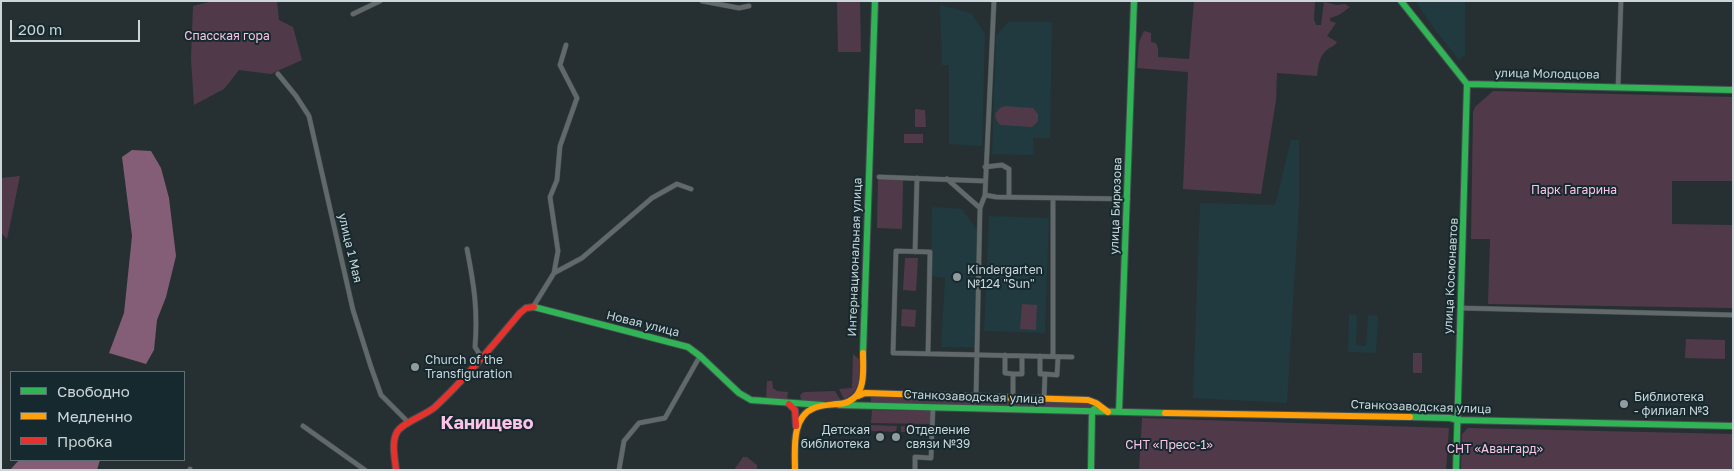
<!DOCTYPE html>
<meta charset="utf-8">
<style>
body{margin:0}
#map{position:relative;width:1734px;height:471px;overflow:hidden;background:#263032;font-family:"Golos Text",sans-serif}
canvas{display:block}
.frame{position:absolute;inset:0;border:2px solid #cad6d9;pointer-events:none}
.legend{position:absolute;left:10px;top:371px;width:175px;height:90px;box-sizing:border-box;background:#16292e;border:1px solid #5e6e72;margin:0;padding:6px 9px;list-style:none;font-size:15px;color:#cad6d9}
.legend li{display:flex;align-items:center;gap:10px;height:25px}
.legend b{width:25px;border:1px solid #5e6e72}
.scale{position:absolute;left:10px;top:20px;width:130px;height:22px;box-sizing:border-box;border:2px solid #cad6d9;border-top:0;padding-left:6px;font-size:15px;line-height:18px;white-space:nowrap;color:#cad6d9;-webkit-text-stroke:4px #16292e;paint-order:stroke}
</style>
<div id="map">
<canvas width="1734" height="471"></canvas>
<div class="frame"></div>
<ul class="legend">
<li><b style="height:6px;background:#30b455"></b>Свободно</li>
<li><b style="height:6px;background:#ff9f0a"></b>Медленно</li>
<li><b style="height:6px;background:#e5322d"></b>Пробка</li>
</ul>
<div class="scale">200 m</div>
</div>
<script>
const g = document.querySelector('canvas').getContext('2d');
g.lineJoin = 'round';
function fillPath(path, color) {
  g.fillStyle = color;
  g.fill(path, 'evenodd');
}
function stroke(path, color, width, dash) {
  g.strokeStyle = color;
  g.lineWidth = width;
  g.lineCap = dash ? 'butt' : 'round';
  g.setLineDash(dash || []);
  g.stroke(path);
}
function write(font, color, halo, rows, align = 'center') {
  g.font = font + ' "Golos Text",sans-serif';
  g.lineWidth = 4;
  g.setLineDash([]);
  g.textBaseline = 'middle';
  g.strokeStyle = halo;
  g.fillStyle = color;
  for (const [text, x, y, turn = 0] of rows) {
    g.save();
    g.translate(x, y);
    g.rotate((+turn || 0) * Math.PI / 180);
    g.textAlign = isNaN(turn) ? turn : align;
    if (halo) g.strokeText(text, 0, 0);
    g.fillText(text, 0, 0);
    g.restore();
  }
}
fillPath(new Path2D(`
 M1415 1H1465V55L1459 60 1436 31Z
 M940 5 971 13 985 34 982 146 949 144V65H942Z
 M1008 22H1052L1050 138H1033L1034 155 992 154 996 36Z
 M1291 140H1299V202L1287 403 1193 398 1200 203 1275 205Z
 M932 207 962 209 979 233 974 347H941L945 278 931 276Z
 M989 216 1049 218 1045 333 984 331Z
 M1349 314 1357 315 1356 345 1366 346 1368 315 1378 316 1376 353 1348 352Z`), '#203a40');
fillPath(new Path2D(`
 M213 1H277L279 20 293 27 302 60 271 74 239 70 224 89 194 105 191 59 193 6Z
 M837 1H860L861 52H838Z
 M1194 1H1315L1314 19 1316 25H1321L1324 2 1337 5 1345 4 1350 7 1339 15 1330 18V21L1336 23 1327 36 1337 42C1334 47 1332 46 1328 49 1319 55 1318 67 1317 76L1277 73 1276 100 1261 194 1183 189 1188 72 1137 68 1139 42 1144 31 1151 33V42L1156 43 1158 48V57L1189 59Z
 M1493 91 1733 97V181H1672V224L1733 225V308L1488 304 1490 239H1471L1473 112 1475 107Z
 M1005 106 1033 108 1038 114V121L1032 127 1000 125 996 119 995 114 1000 108Z
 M915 109 925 110 926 127H915Z
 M904 134H923V143H904Z
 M20 176 7 239 1 233V178Z
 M878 179 903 180 902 229 877 228Z
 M905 258H918L916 291 903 290Z
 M1022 304 1037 305 1036 330 1020 329Z
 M902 309 916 310 915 327 901 326Z
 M1686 339 1725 340V359L1685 358Z
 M1413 353H1422V373H1413Z
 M853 354 859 359C859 375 861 393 844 399L839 389 852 388Z
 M767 381H772L773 388 777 391 788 392 787 400 766 399Z
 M835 391 841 401H802L800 396 802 393 805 392Z
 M871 396 1092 403V409L871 404Z
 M872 410 930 411V424L871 423Z
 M1142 418 1449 428 1446 470H1139Z
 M871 425 897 426 896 432 871 431Z
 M901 426 922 427V432H901Z
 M1468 428 1733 434V470H1461L1462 434Z
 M743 457H747L757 465V470H734Z`), '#503a49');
fillPath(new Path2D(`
 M132 150 151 151 161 168 169 198 176 256 166 297 157 320 154 350 146 364 109 353 124 313 132 236 122 157Z
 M19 460H100L97 470H10Z`), '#845e77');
const street = new Path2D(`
 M702 1 739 8 749 6
 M353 14 380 1
 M278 74 296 96 309 116 353 310 371 367 381 395 409 423
 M1618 87 1621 1
 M985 167 1002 165 1009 169V197
 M879 177 985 181
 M947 179 980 208
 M985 195 996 197 1128 199
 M1053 198V356
 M467 249C474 285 478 310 475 347L482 358
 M915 252 917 178
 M554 273 558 251 550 197 557 180 560 146 577 98 560 65 566 45
 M533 307 554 273 582 258 652 198 677 184 691 189
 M1460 308 1733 315
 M928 353 930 252 896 251 893 353 1072 357
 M1005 355V373L1013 374
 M1040 356V374H1045
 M976 397 980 208 985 195 994 1
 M1013 398V374H1022V356
 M1044 399 1045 374 1057 375 1058 357
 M303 426 365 470
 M190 470V469
 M619 470 624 441 639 423 665 418 700 356
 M915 470V457L931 458 933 407`);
const fast = new Path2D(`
 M1401 1 1467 84 1733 90
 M534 307 688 347 700 356 739 393 751 400 823 405
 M863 353 875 1
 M839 405 1165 413
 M1119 412 1134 1
 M1410 417 1450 418 1458 420 1733 426
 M1091 470 1092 411 1094 409
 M1456 470 1467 84`);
const slow = new Path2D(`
 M858 396 865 393 1088 400 1096 403 1108 412
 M1165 413 1410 417
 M795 470C795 450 791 417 814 408 821 405 829 405 837 404 844 404 852 401 857 395 865 384 863 366 863 353`);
const jam = new Path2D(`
 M789 404 795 410 796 426
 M396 470C395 458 391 443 397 432 402 423 426 415 435 407 466 378 493 345 520 313L526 308 534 307`);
stroke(street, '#434d4f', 5.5);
stroke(fast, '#434d4f', 8);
stroke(slow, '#434d4f', 8);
stroke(jam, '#434d4f', 8);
stroke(street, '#62696b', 4.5);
stroke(fast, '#30b455', 6);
stroke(slow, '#ff9f0a', 6);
stroke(jam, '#e5322d', 6);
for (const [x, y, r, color] of [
 [957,277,5,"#919c9f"],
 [415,367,5,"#919c9f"],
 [1624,404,5,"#919c9f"],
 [880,437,5,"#919c9f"],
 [896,437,5,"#919c9f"]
]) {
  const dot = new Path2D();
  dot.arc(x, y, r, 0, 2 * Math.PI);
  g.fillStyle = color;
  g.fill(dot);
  stroke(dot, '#16292e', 2);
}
write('12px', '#fbc4e7', '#16292e', [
 ["Спасская гора",227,36],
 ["Парк Гагарина",1574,190],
 ["СНТ «Пресс-1»",1169,445],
 ["СНТ «Авангард»",1495,449]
]);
write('12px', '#cad6d9', '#16292e', [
 ["улица Молодцова",1547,74,1],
 ["улица Бирюзова",1116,206,-88],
 ["улица 1 Мая",350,248,77],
 ["Интернациональная улица",855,257,-88],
 ["улица Космонавтов",1451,276,-87],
 ["Новая улица",643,324,14],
 ["Станкозаводская улица",974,397,2],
 ["Станкозаводская улица",1421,407,2]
]);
write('12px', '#cad6d9', '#16292e', [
 ["Kindergarten",967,270],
 ["№124 \"Sun\"",967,284],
 ["Church of the",425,360],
 ["Transfiguration",425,374],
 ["Библиотека",1634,397],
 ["- филиал №3",1634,411],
 ["Детская",870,430,"right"],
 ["библиотека",870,444,"right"],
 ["Отделение",906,430],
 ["связи №39",906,444]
], 'left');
write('bold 18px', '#fcc3e8', '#16292e', [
 ["Канищево",487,423]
]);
</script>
